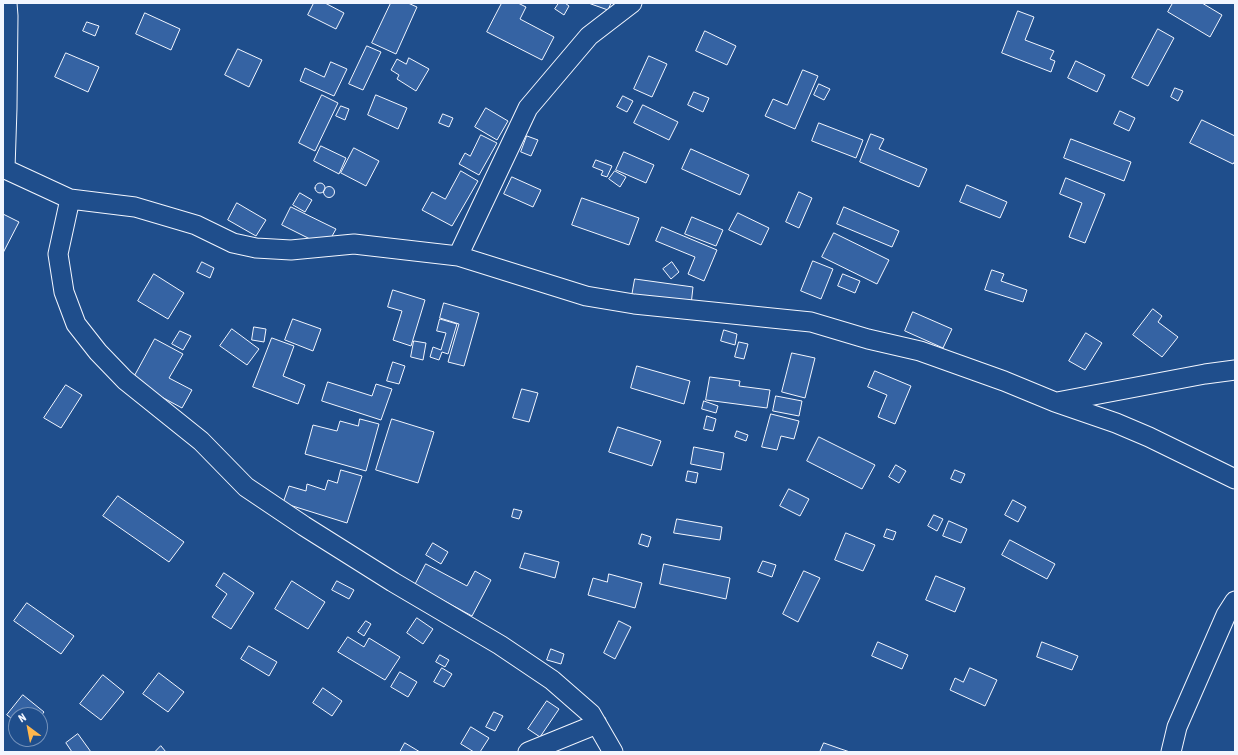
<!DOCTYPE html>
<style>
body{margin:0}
#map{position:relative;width:1238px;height:755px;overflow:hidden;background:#1f4e8c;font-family:"Asap Condensed",sans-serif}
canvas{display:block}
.frame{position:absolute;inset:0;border:4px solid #f2f6ff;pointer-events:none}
.north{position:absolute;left:8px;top:707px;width:40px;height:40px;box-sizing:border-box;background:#1f4e8c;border:1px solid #7391ba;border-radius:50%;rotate:328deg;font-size:11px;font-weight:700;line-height:16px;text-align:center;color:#f2f6ff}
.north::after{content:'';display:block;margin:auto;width:14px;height:18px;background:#ffb74d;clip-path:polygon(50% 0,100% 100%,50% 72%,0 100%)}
</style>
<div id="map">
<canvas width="1238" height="755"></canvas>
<div class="frame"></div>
<div class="north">N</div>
</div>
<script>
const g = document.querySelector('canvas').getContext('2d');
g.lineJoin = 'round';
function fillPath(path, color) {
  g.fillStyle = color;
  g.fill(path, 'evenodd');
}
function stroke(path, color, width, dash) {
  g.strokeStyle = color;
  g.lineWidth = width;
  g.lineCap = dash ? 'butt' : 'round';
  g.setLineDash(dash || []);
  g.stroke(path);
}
const building = new Path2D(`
 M314 3H325L344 13 336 29 308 15Z
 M391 3H408L417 7 396 54 372 43Z
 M502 3H518L526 7 520 19 554 37 542 60 487 32Z
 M559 3H565L569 6 564 15 555 9Z
 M592 3H611L608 10 591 4Z
 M1173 3H1202L1222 15 1210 37 1168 12Z
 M1018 11 1034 17 1025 40 1054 51 1050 59 1055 61 1051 72 1002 53Z
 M145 13 180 29 171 50 136 34Z
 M87 22 99 26 95 36 83 31Z
 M1158 29 1174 38 1148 86 1132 78Z
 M705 31 736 46 727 65 696 51Z
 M367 46 381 52 363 90 349 84Z
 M238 49 262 60 249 87 225 75Z
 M66 53 99 67 88 92 55 77Z
 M649 56 667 64 652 97 634 89Z
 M409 58 429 69 416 91 397 79 399 75 391 70 397 59 406 64Z
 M1076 61 1105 75 1097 92 1068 78Z
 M331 62 347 69 334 96 300 81 305 68 324 77Z
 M803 70 818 76 795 129 765 116 773 99 787 105Z
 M819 84 830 89 824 100 814 95Z
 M1175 88 1183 91 1178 101 1171 97Z
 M694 92 709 98 703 112 688 105Z
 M322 95 338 103 315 151 299 143Z
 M376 95 407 108 398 129 368 115Z
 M623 96 633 101 627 112 617 107Z
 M643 105 678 122 669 140 634 123Z
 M341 106 349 109 345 120 336 116Z
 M486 108 508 121 497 140 475 127Z
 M1120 111 1135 118 1129 131 1114 124Z
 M443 114 453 118 449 127 439 123Z
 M1202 120 1235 136V161L1233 164 1190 143Z
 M819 123 863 140 856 158 812 141Z
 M871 134 884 139 879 149 927 169 919 187 860 162Z
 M481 135 497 143 479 175 459 164 465 153 470 156Z
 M527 136 538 140 531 156 521 152Z
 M1071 139 1131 162 1124 181 1064 158Z
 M321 146 346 158 339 174 314 161Z
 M354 148 379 161 366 186 341 173Z
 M691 149 749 175 740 195 682 169Z
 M624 152 654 165 646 183 616 170Z
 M596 160 612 166 607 177 601 175 603 171 593 167Z
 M461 171 478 181 452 226 422 210 432 192 445 199Z
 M615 171 626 177 620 187 609 179Z
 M512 177 541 190 533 207 504 194Z
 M1066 178 1105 194 1085 243 1069 237 1082 203 1060 194Z
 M315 188a5 5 0 1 1 10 0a5 5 0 1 1-10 0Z
 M967 185 1007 202 1000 218 960 202Z
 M323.5 192a5.5 5.5 0 1 1 11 0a5.5 5.5 0 1 1-11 0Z
 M799 192 812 198 799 228 786 222Z
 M300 193 312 200 305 212 293 205Z
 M582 198 639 218 629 245 572 225Z
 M237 203 266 220 256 236 228 220Z
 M291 207 336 229 326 247 282 225Z
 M844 207 899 231 892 247 837 224Z
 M738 213 769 228 761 245 729 230Z
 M3 214 19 222 3 253Z
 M692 217 723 230 716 246 685 234Z
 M662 227 717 250 704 281 688 274 695 257 656 241Z
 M834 233 889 260 877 284 822 257Z
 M813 261 833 269 821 299 801 291Z
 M202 262 214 268 210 278 197 272Z
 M672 262 679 272 671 279 663 269Z
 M992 270 1004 274 1001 281 1027 290 1023 302 985 290Z
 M154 274 184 293 168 319 138 301Z
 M843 274 860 281 855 293 838 286Z
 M635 279 693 287 691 305 632 296Z
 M393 290 425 300 411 346 393 340 402 311 388 307Z
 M444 303 479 313 464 366 448 362 459 324 440 318Z
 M1153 309 1162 316 1158 322 1178 337 1162 357 1133 335Z
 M913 312 952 329 943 348 905 331Z
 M293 319 321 329 313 351 285 340Z
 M440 319 457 324 448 354 442 352 439 360 430 357 433 347 441 350 446 333 437 331Z
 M254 327 266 329 264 342 252 340Z
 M232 329 259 349 247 365 220 346Z
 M724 330 737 334 735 345 721 341Z
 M180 331 191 336 183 350 172 344Z
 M1086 333 1102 343 1085 370 1069 361Z
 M272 338 294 346 283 376 305 385 298 404 253 387Z
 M155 339 183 354 169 378 192 390 182 408 132 381Z
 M414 341 426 343 423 360 411 357Z
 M739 342 748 344 744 359 735 357Z
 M792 353 815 358 805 398 782 392Z
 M393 362 405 366 399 384 387 381Z
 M637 366 690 381 684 404 631 388Z
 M875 371 911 386 895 424 878 417 887 395 868 387Z
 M710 377 740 381 739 386 770 390 767 408 706 400Z
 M328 382 372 396 376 384 392 389 381 420 322 401Z
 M66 385 82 395 61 428 44 418Z
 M522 389 538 393 529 422 513 418Z
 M776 396 802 401 799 416 773 411Z
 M704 401 718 406 716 413 702 409Z
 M771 414 799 421 794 439 781 436 777 450 762 447Z
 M707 416 716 419 713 431 704 429Z
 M360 419 379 424 366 471 305 454 313 425 337 431 340 421 358 426Z
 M392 419 434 432 418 483 376 470Z
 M618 427 661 441 652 466 609 452Z
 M737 431 748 435 746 441 735 437Z
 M819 437 875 465 862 489 807 461Z
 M694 447 724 453 721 470 691 464Z
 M896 465 906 471 899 483 889 477Z
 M341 470 362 476 347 523 283 503 289 486 306 491 307 484 325 490 328 480 337 483Z
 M955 470 965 474 961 483 951 479Z
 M688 471 698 473 696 483 686 481Z
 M789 489 809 499 800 516 780 506Z
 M118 496 184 542 169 562 103 516Z
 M1013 500 1026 507 1018 522 1005 515Z
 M514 509 522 511 519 519 512 517Z
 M934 515 943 519 937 531 928 526Z
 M677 519 722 527 720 540 674 533Z
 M949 521 967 529 961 543 943 536Z
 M887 529 896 532 893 540 884 537Z
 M846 533 875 545 863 571 835 560Z
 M642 534 651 537 648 547 639 544Z
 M1010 540 1055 564 1047 579 1002 555Z
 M433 543 448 552 441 564 426 555Z
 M525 553 559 562 555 578 520 568Z
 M763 561 776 565 772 577 758 572Z
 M426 564 467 586 475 571 491 580 472 616 415 585Z
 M664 564 730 578 726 599 660 584Z
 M804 571 820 578 798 622 783 614Z
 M224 573 254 593 231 629 212 617 227 594 216 586Z
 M609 574 642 583 635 608 588 595 593 578 607 582Z
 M936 576 965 588 955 612 926 600Z
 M292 581 325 602 308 629 275 609Z
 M337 581 354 590 349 599 332 590Z
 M27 603 74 636 61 654 14 621Z
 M417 618 433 629 423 644 407 633Z
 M366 621 371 624 364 636 358 632Z
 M619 621 631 627 615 659 604 653Z
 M348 637 364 647 369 638 400 657 385 680 338 652Z
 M878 642 908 655 902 669 872 656Z
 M1042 642 1078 656 1072 670 1037 657Z
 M249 646 277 662 269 676 241 659Z
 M551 649 564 654 561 664 547 660Z
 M440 655 449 660 445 667 436 662Z
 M442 668 452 674 444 687 434 682Z
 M970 668 997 680 985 706 950 690 955 678 963 682Z
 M400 672 417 682 408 697 391 687Z
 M159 673 184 692 168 712 143 694Z
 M103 675 124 692 101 720 80 704Z
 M323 688 342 701 332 716 313 703Z
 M23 695 44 712 40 717V715H16V722L7 715Z
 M547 701 559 709 540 737 528 729Z
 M494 712 503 716 495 731 486 727Z
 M471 727 489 738 480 752H474L461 744Z
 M78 734 91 752H72L66 743Z
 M405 743 420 752H400Z
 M824 743 841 749 850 752H820Z
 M161 746 166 752H155Z`);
fillPath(building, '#3563a3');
stroke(building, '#f2f6ff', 1);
const street = new Path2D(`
 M3 168 70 199 135 207 196 225 233 243 256 248 291 250 354 244 458 256 586 296 634 304 811 322 868 339 920 351 1004 381 1055 402 1116 423 1149 437 1235 479
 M5 169 7 108 8 16 7 3
 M70 199 58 254 64 292 76 324 98 352 125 380 201 441 246 487 304 526 393 582 500 645 552 680 591 714 613 752
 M458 256 528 108 589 36 632 3
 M1057 402 1205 374 1235 370
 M528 752 597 724
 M1171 752 1177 727 1226 615 1235 601`);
stroke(street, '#f2f6ff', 21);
stroke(street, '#1f4e8c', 19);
</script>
